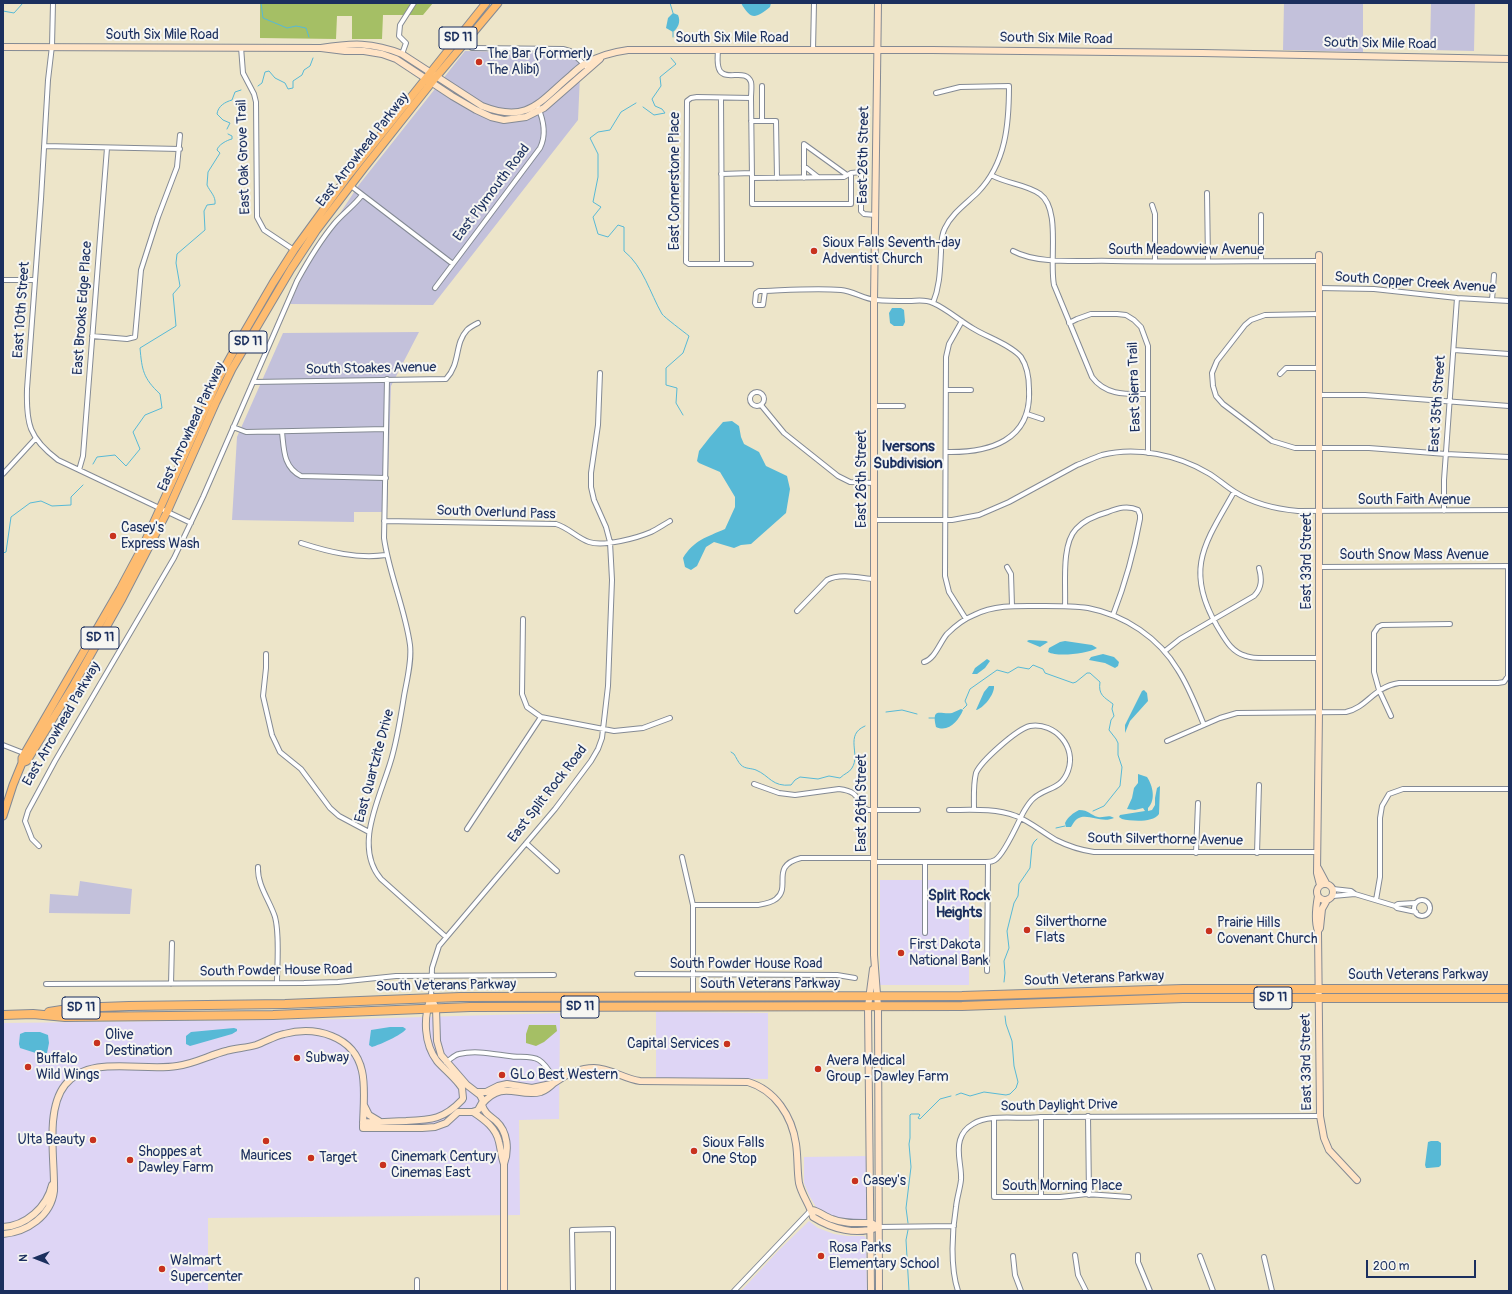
<!DOCTYPE html>
<style>
body{margin:0}
#map{position:relative;width:1512px;height:1294px;overflow:hidden;background:#ede5c9;font-family:Pangolin,sans-serif}
canvas{display:block}
.frame{position:absolute;inset:0;border:4px solid #1b2f5e;pointer-events:none}
.north{position:absolute;left:16px;top:1238px;width:40px;height:40px;-webkit-text-stroke:3px #f6f6f2;paint-order:stroke;rotate:270deg;font-size:11px;font-weight:700;line-height:16px;text-align:center;color:#1b2f5e}
.north::after{content:'';display:block;margin:auto;width:14px;height:18px;background:#1b2f5e;clip-path:polygon(50% 0,100% 100%,50% 72%,0 100%)}
.scale{position:absolute;left:1366px;top:1260px;width:110px;height:18px;box-sizing:border-box;border:2px solid #1b2f5e;border-top:0;padding-left:5px;font-size:12px;line-height:14px;white-space:nowrap;color:#1b2f5e;-webkit-text-stroke:3px #f6f6f2;paint-order:stroke}
</style>
<div id="map">
<canvas width="1512" height="1294"></canvas>
<div class="frame"></div>
<div class="north">N</div>
<div class="scale">200 m</div>
</div>
<script>
const g = document.querySelector('canvas').getContext('2d');
g.lineJoin = 'round';
function fillPath(path, color) {
  g.fillStyle = color;
  g.fill(path, 'evenodd');
}
function stroke(path, color, width, dash) {
  g.strokeStyle = color;
  g.lineWidth = width;
  g.lineCap = dash ? 'butt' : 'round';
  g.setLineDash(dash || []);
  g.stroke(path);
}
function write(font, color, halo, rows, align = 'center') {
  g.font = font + ' Pangolin,sans-serif';
  g.lineWidth = 4;
  g.setLineDash([]);
  g.textBaseline = 'middle';
  g.strokeStyle = halo;
  g.fillStyle = color;
  for (const [text, x, y, turn = 0] of rows) {
    g.save();
    g.translate(x, y);
    g.rotate((+turn || 0) * Math.PI / 180);
    g.textAlign = isNaN(turn) ? turn : align;
    if (halo) g.strokeText(text, 0, 0);
    g.fillText(text, 0, 0);
    g.restore();
  }
}
fillPath(new Path2D(`
 M880 880H969V985H880Z
 M656 1012 768 1013V1079L656 1078Z
 M560 1013 559 1119 519 1120 520 1215 208 1218V1291H3V1023L355 1019Z
 M869 1156 868 1220H846L833 1217 816 1207 809 1195 804 1183V1157Z
 M809 1221 818 1228 834 1234 848 1236H864L866 1238 867 1291H741L779 1250Z`), '#ded5f5');
fillPath(new Path2D(`
 M1284 3H1363V52L1283 50Z
 M1431 3H1475L1474 51 1430 50Z
 M465 51 581 53 578 120 433 305 290 304 300 281 324 238 358 186Z
 M419 332 391 386 387 512H354V522L232 520 237 437 283 333Z
 M80 881 132 889 130 914 49 913 50 894 78 896Z`), '#c3c1db');
fillPath(new Path2D(`
 M260 3H433L423 15H383L382 39H352V16H337L336 39 260 38Z
 M529 1025H556L557 1031 544 1042 536 1046 526 1043V1034Z`), '#a5bf65');
fillPath(new Path2D(`
 M741 3H771L770 7C756 18 751 21 741 3Z
 M673 13 678 15C681 22 678 28 673 32L666 28 668 18Z
 M892 308H901L904 310 905 322 903 326H894L890 323 889 313Z
 M732 421 739 426 741 437 744 444 759 452 766 466 787 476 790 489 786 513 751 544 741 545 734 548 714 542 706 547 697 566 691 570 685 567 683 558C694 540 707 537 725 529L735 507V497L720 472 699 463 697 461 699 451 710 437 723 422Z
 M1029 640 1046 641 1048 642 1040 647 1028 642 1027 641Z
 M1065 641 1092 645 1097 648C1087 654 1057 657 1048 652L1049 648 1060 642Z
 M1103 654 1114 657 1119 662 1118 666 1115 668 1105 663 1089 660 1091 657Z
 M987 659 990 661 985 668 977 674H972L975 668Z
 M989 686H994C995 694 983 709 976 710L984 692Z
 M1144 690 1147 693 1148 701 1130 721 1125 733V725L1142 691Z
 M961 709 963 710C959 720 949 733 936 727 931 706 941 715 952 713 955 712 958 710 961 709Z
 M1138 774 1147 777C1153 786 1156 800 1148 808V811L1152 810 1155 805V798L1157 788 1160 786 1159 814C1153 823 1131 821 1122 819L1119 817 1120 815 1145 811 1143 808 1135 810 1127 809 1132 798 1134 788 1138 783Z
 M1079 810C1089 810 1090 815 1098 817 1104 818 1109 814 1114 818 1101 824 1087 812 1077 819 1074 821 1073 824 1071 827H1066L1065 823C1068 817 1073 813 1079 810Z
 M390 1027H403L406 1029C402 1035 379 1045 372 1047L369 1045 371 1030Z
 M234 1028 237 1029V1031L232 1034 190 1046 186 1044V1036L191 1032Z
 M40 1032 48 1035 49 1043 47 1053 42 1055 20 1048 19 1044 20 1034 25 1032Z
 M1431 1141H1438L1441 1143V1165L1439 1167 1428 1168H1426L1425 1165 1428 1142Z`), '#57b9d6');
stroke(new Path2D(`
 M261 3 263 18 287 28 296 26 306 28 309 37
 M670 3 673 13
 M3 11 14 13 23 3
 M673 37V32
 M258 86 262 83 265 72 269 71 275 78 285 83 288 89 293 88V81L302 75 304 70 310 66 313 58
 M636 103 621 112 610 130 598 132 590 138 598 154V177L593 202 601 207 593 217 598 234 608 237 618 225 624 227V251C643 266 650 293 662 314 664 317 684 332 689 336L683 353 666 368V385L677 388 676 403 683 415
 M643 107 654 115 665 113 662 109 655 106 652 99 661 86 660 77 676 64 671 58
 M227 129 230 123 223 120 217 114C218 106 225 102 232 100L235 92 241 90
 M93 464 97 457 115 455 126 466 140 449 133 432 145 415 162 408 160 394C143 378 142 370 140 348L176 326 173 294 180 286 176 263 177 254 205 230 204 211 207 205 215 204C216 196 210 192 207 185L208 172 220 153 217 150C218 145 227 140 232 139V136L228 134
 M3 553 6 552 11 517 30 503 41 501 52 506 71 505V497L83 485
 M963 709 967 705 965 701 970 689 997 670 1008 673 1018 667 1029 669 1033 665 1043 669 1045 673 1073 683 1076 682 1087 673H1090L1100 682C1098 695 1104 697 1113 704L1112 709 1114 716 1111 720 1109 730 1116 739 1118 743V755L1122 767 1120 786 1104 806 1093 811
 M886 712 902 710 917 714
 M929 718H936
 M731 752 734 754C736 757 738 762 741 765 745 769 751 768 756 770 770 776 772 787 791 785L795 780 800 777 818 779 829 776 840 778C845 773 849 773 852 768 861 754 844 735 865 726
 M1056 828 1065 826
 M1004 982 1005 973 1004 961 1009 948 1007 931 1014 903 1018 896 1019 884 1030 868 1032 846 1034 842 1037 839
 M956 1095 961 1093 970 1096 984 1092 1006 1095 1010 1094 1016 1088 1018 1082 1014 1066 1012 1041 1006 1024 1005 1016
 M908 1223 906 1208 911 1167 909 1144 910 1138V1115L911 1114H919L920 1115 918 1118 920 1119 940 1099 951 1096
 M908 1230 906 1240 909 1291`), '#57b9d6', 1);
const street = new Path2D(`
 M53 3 52 46 48 80 41 199 27 389C26 424 29 438 58 460L191 523
 M241 47 243 73 254 94 256 102 257 217 264 230 294 250
 M472 48 563 49 570 51 586 66
 M718 49C718 56 716 65 720 71 727 81 746 68 751 82 752 86 751 93 751 98L697 97 691 98 687 101 686 262 689 264H751
 M813 50 814 3
 M402 54 406 43 399 36 400 25 414 3
 M762 86V121
 M721 98 722 264
 M751 98 752 178
 M751 121H776L777 178
 M44 146 180 149
 M804 166 818 177
 M851 173V204H752V178L844 177 851 173 861 172V211L864 214 875 215
 M721 174 752 173
 M991 175C1007 184 1026 184 1040 194 1061 209 1049 260 1054 285L1092 377C1106 396 1127 394 1148 394
 M804 178V144L847 175
 M351 186 453 264
 M1207 193 1208 261
 M1152 205 1155 214V261
 M1261 215V261
 M1013 251C1039 265 1082 260 1112 261 1181 262 1250 261 1319 261
 M3 280H35
 M435 288 540 148C547 134 543 118 537 105
 M1319 288 1374 289 1457 298 1509 301
 M765 291 763 305H756L755 303 756 293 759 291H765C790 290 816 288 841 290 853 291 864 299 876 300 887 301 898 301 909 301 917 301 925 299 933 303 947 309 960 321 974 329 987 337 1011 345 1021 357 1027 366 1029 378 1029 389 1032 441 989 453 946 452
 M1492 300 1494 275
 M933 303C940 286 940 269 941 252 941 244 941 235 945 228 952 213 967 203 978 192 1006 163 1009 124 1009 86L960 87 936 93
 M1319 314 1265 315 1251 320 1245 325 1217 361 1212 373 1213 386 1216 396 1223 404 1272 441 1295 448H1369L1446 454 1509 457
 M962 321 949 344 946 357 945 576 949 592 966 619
 M1069 323 1077 319 1091 314H1117L1126 315 1134 320 1141 327 1148 346V453
 M92 336 127 339 135 337 141 270 158 217 177 167 180 135
 M1454 350 1509 354
 M1280 374 1286 368H1319
 M387 379 384 538C389 574 405 608 410 645 412 661 407 679 404 696 401 715 398 734 393 753 384 791 351 844 381 879L446 937
 M253 382 446 379C461 363 454 344 467 330 470 327 474 325 478 323
 M946 390H971
 M750 399a7 7 0 1 1 14 0a7 7 0 1 1-14 0Z
 M1319 395H1365L1509 406
 M761 405 784 433 838 476 850 482 874 483
 M875 406H903
 M1027 414 1042 419
 M233 427 246 432 386 429
 M282 432C284 449 283 467 301 476L386 478
 M79 470 83 456 107 148
 M3 474 36 438
 M1234 492C1205 543 1184 569 1217 626 1225 639 1231 652 1246 656 1254 659 1264 658 1273 658 1288 658 1304 658 1319 658
 M1444 511V480L1457 298
 M874 520H952L979 515 1009 502 1077 465C1085 462 1093 458 1102 455 1136 446 1178 455 1208 473 1217 478 1225 486 1235 492 1254 504 1276 509 1298 511L1509 510
 M384 521 556 524C569 528 577 538 589 542 604 547 637 538 651 532 657 529 663 525 670 521
 M301 543C329 552 357 559 386 555
 M1007 567 1011 574 1012 606
 M1319 567 1509 566
 M1065 606C1066 585 1061 545 1076 529 1084 520 1097 515 1108 512 1118 508 1128 505 1138 510L1140 515V519C1134 552 1125 584 1113 615
 M797 611 827 580C840 573 860 578 874 579
 M523 619 522 694 527 707 541 717 614 731 643 728 670 718
 M1165 651 1180 639 1254 596C1262 588 1262 579 1259 568
 M266 654V668L263 696 272 735 280 752 301 769 330 808 339 816 369 832
 M924 662C935 659 940 642 947 634 954 627 964 619 974 615 996 604 1021 606 1045 606 1060 606 1074 606 1088 608 1125 615 1159 638 1178 670 1189 687 1196 706 1204 725
 M1391 716 1379 690 1374 672V633L1378 627 1382 625 1450 624
 M1167 741 1220 718 1237 713 1346 712C1368 707 1373 687 1399 683H1498L1504 682 1508 676V566
 M3 745 26 754
 M754 784 779 793 795 795 839 789C864 792 854 804 868 810H918
 M949 810C971 810 994 808 1016 816 1031 822 1042 832 1056 840 1068 846 1080 850 1094 852H1318
 M467 829 541 717
 M526 843 557 871
 M39 846 32 839 25 821 28 811 55 761 174 558 203 497 297 281C308 261 320 241 334 224 343 213 354 206 362 195
 M1196 853 1198 803
 M1257 853 1259 785
 M682 857 693 905V997
 M874 862H986C989 862 992 862 995 860 1004 855 1018 823 1023 813 1026 808 1029 802 1034 798 1047 787 1061 790 1068 771 1077 747 1055 722 1030 726 1017 729 981 761 976 773 973 785 974 798 974 810
 M258 867C257 885 270 901 275 917 280 935 277 965 277 983
 M1333 889 1351 891 1355 894 1395 906 1397 908 1416 912
 M1333 896 1355 894
 M1414 908a8 8 0 1 1 16 0a8 8 0 1 1-16 0Z
 M1376 900 1380 877V818L1382 806 1389 794 1403 789H1509
 M693 905H758C764 904 771 903 776 899 792 887 769 866 801 858H874
 M1395 906 1398 904 1415 903
 M925 933V862
 M987 971 988 862
 M637 974 837 975 855 978
 M46 984 304 983 338 982 396 976 554 975
 M171 984 172 943
 M431 998 432 968 439 946 555 809 591 761 598 749 602 738 608 686 612 580 610 542 606 527 594 500 591 487V473L598 425 600 373
 M446 1062C450 1060 454 1055 459 1054 476 1050 493 1054 509 1056 518 1058 531 1055 539 1060 547 1065 551 1074 556 1082
 M1088 1116 1089 1195
 M994 1119V1197H1060L1087 1194 1129 1197
 M1041 1197V1117
 M878 1227 954 1226
 M1075 1255 1078 1275 1086 1291
 M1138 1255V1262L1150 1291
 M1013 1256 1015 1275 1021 1291
 M1200 1256 1213 1291
 M1264 1257 1272 1291
 M417 1291V1280
 M573 1291 572 1230 613 1229V1291
 M734 1291 811 1210
 M958 1291C950 1267 952 1231 956 1207 957 1197 960 1189 961 1180 962 1167 956 1153 960 1140 962 1133 966 1128 973 1124 990 1113 1021 1120 1041 1117L1320 1116`);
const secondary = new Path2D(`
 M878 3 874 300V955L878 1007 879 1291
 M3 47 321 48 345 51H364L382 54 396 59 452 96 476 110 491 117 504 120 526 117 544 108 600 59
 M321 48C352 43 372 42 402 54L482 106C528 124 539 102 570 76 575 72 579 67 585 64 598 56 613 52 628 50H932L1202 53 1509 59
 M1319 255V713L1317 873 1320 885
 M1318 868 1326 883
 M1317 892a8 8 0 1 1 16 0a8 8 0 1 1-16 0Z
 M1318 896C1316 907 1314 920 1318 931L1320 1116 1324 1138 1329 1150 1357 1180
 M1318 931 1320 928 1322 909 1327 900
 M431 998C423 1017 424 1044 437 1061 444 1069 452 1075 459 1084L462 1088 463 1098
 M477 1092H486L498 1086 507 1084 532 1088 551 1084
 M482 1104C503 1079 518 1098 541 1092 547 1090 550 1087 554 1083 565 1075 580 1068 594 1068 610 1068 624 1079 640 1081L748 1082C775 1090 792 1116 796 1144 798 1157 797 1170 799 1183 802 1196 810 1205 813 1217 832 1229 857 1236 878 1227
 M364 1105 369 1115 379 1121
 M482 1105C485 1114 490 1116 496 1121 508 1132 509 1150 504 1164V1291
 M473 1112C485 1120 496 1128 499 1142 501 1150 501 1156 504 1164
 M363 1122C378 1123 392 1121 406 1121 432 1120 444 1119 462 1100
 M812 1210C819 1211 825 1217 832 1219 844 1224 858 1223 871 1223L873 1224
 M3 1227C26 1226 47 1207 52 1185
 M3 1234C27 1232 51 1216 54 1191 55 1161 45 1110 65 1085 90 1054 142 1072 177 1066 194 1064 210 1055 226 1051 236 1048 246 1048 256 1045 265 1042 274 1036 284 1034 315 1026 354 1035 362 1071 366 1088 363 1110 363 1128H422L435 1127 446 1123 458 1112H473L478 1110 483 1101 480 1095 467 1085 441 1055 437 1041 436 1008 431 998
 M871 1291 868 1007 873 969`);
const primary = new Path2D(`
 M22 763 27 761 30 756 73 686 122 599 167 512 216 402 232 369 291 269 316 231 364 168 436 77 498 3
 M3 816 13 785 22 763V758L120 589 143 546 220 376 241 338 273 283 294 250 348 176 486 3`);
const highway = new Path2D(`
 M49 1012 74 1008 129 1006 285 1004 460 997 962 996 1183 989H1509
 M3 1015 33 1014 65 1017 273 1015 470 1007 962 1006 1183 998H1509`);
stroke(street, '#848a94', 6);
stroke(secondary, '#848a94', 8);
stroke(primary, '#848a94', 9);
stroke(highway, '#848a94', 10);
stroke(street, '#fff', 4);
stroke(secondary, '#ffe4c6', 6);
stroke(primary, '#febc70', 7);
stroke(highway, '#febc70', 8);
for (const [x, y, r, color] of [
 [479,62,4,"#c8321e"],
 [814,251,4,"#c8321e"],
 [113,536,4,"#c8321e"],
 [1027,930,4,"#c8321e"],
 [1209,931,4,"#c8321e"],
 [901,953,4,"#c8321e"],
 [97,1043,4,"#c8321e"],
 [727,1044,4,"#c8321e"],
 [297,1058,4,"#c8321e"],
 [28,1067,4,"#c8321e"],
 [818,1069,4,"#c8321e"],
 [502,1075,4,"#c8321e"],
 [93,1140,4,"#c8321e"],
 [266,1141,4,"#c8321e"],
 [694,1151,4,"#c8321e"],
 [311,1158,4,"#c8321e"],
 [130,1160,4,"#c8321e"],
 [383,1165,4,"#c8321e"],
 [855,1181,4,"#c8321e"],
 [821,1256,4,"#c8321e"],
 [162,1269,4,"#c8321e"]
]) {
  const dot = new Path2D();
  dot.arc(x, y, r, 0, 2 * Math.PI);
  g.fillStyle = color;
  g.fill(dot);
  stroke(dot, '#f6f6f2', 1.5);
}
for (const [x, y, w] of [
 [458,38,38],
 [248,342,38],
 [100,638,38],
 [1273,998,38],
 [580,1007,38],
 [81,1008,38]
]) {
  const box = new Path2D();
  box.roundRect(x - w / 2, y - 11, w, 22, 3);
  g.fillStyle = '#f6f6f2';
  g.fill(box);
  stroke(box, '#1b2f5e', 1);
}
write('bold 13px', '#1b2f5e', null, [
 ["SD 11",458,38],
 ["SD 11",248,342],
 ["SD 11",100,638],
 ["SD 11",1273,998],
 ["SD 11",580,1007],
 ["SD 11",81,1008]
]);
write('14px', '#1b2f5e', '#f6f6f2', [
 ["South Six Mile Road",162,35],
 ["South Six Mile Road",732,38],
 ["South Six Mile Road",1056,39,1],
 ["South Six Mile Road",1380,44,1],
 ["East Arrowhead Parkway",363,150,-52],
 ["East 26th Street",864,155,-89],
 ["East Oak Grove Trail",244,157,-92],
 ["East Cornerstone Place",675,181,-90],
 ["East Plymouth Road",492,193,-53],
 ["South Meadowview Avenue",1186,250],
 ["South Copper Creek Avenue",1415,283,4],
 ["East Brooks Edge Place",83,308,-86],
 ["East 10th Street",22,310,-86],
 ["South Stoakes Avenue",371,369,-1],
 ["East Sierra Trail",1135,387,-92],
 ["East 35th Street",1438,404,-86],
 ["East Arrowhead Parkway",192,427,-65],
 ["East 26th Street",862,479,-90],
 ["South Faith Avenue",1414,500],
 ["South Overlund Pass",496,513,2],
 ["South Snow Mass Avenue",1414,555],
 ["East 33rd Street",1307,561,-90],
 ["East Arrowhead Parkway",62,724,-60],
 ["East Quartzite Drive",375,766,-75],
 ["East Split Rock Road",548,794,-52],
 ["East 26th Street",862,803,-90],
 ["South Silverthorne Avenue",1165,840,1],
 ["South Powder House Road",746,964],
 ["South Powder House Road",276,971,-1],
 ["South Veterans Parkway",1418,975],
 ["South Veterans Parkway",1094,979,-2],
 ["South Veterans Parkway",770,984],
 ["South Veterans Parkway",446,986,-1],
 ["East 33rd Street",1307,1062,-91],
 ["South Daylight Drive",1059,1106,-1],
 ["South Morning Place",1062,1186]
]);
write('14px', '#1b2f5e', '#f6f6f2', [
 ["The Bar (Formerly",487,54],
 ["The Alibi)",487,70],
 ["Sioux Falls Seventh-day",822,243],
 ["Adventist Church",822,259],
 ["Casey's",121,528],
 ["Express Wash",121,544],
 ["Silverthorne",1035,922],
 ["Flats",1035,938],
 ["Prairie Hills",1217,923],
 ["Covenant Church",1217,939],
 ["First Dakota",909,945],
 ["National Bank",909,961],
 ["Olive",105,1035],
 ["Destination",105,1051],
 ["Capital Services",719,1044,"right"],
 ["Subway",305,1058],
 ["Buffalo",36,1059],
 ["Wild Wings",36,1075],
 ["Avera Medical",826,1061],
 ["Group - Dawley Farm",826,1077],
 ["GLo Best Western",510,1075],
 ["Ulta Beauty",85,1140,"right"],
 ["Sioux Falls",702,1143],
 ["One Stop",702,1159],
 ["Shoppes at",138,1152],
 ["Dawley Farm",138,1168],
 ["Maurices",266,1156,"center"],
 ["Cinemark Century",391,1157],
 ["Cinemas East",391,1173],
 ["Target",319,1158],
 ["Casey's",863,1181],
 ["Rosa Parks",829,1248],
 ["Elementary School",829,1264],
 ["Walmart",170,1261],
 ["Supercenter",170,1277]
], 'left');
write('bold 15px', '#1b2f5e', '#f6f6f2', [
 ["Iversons",908,447],
 ["Subdivision",908,464],
 ["Split Rock",959,896],
 ["Heights",959,913]
]);
</script>
